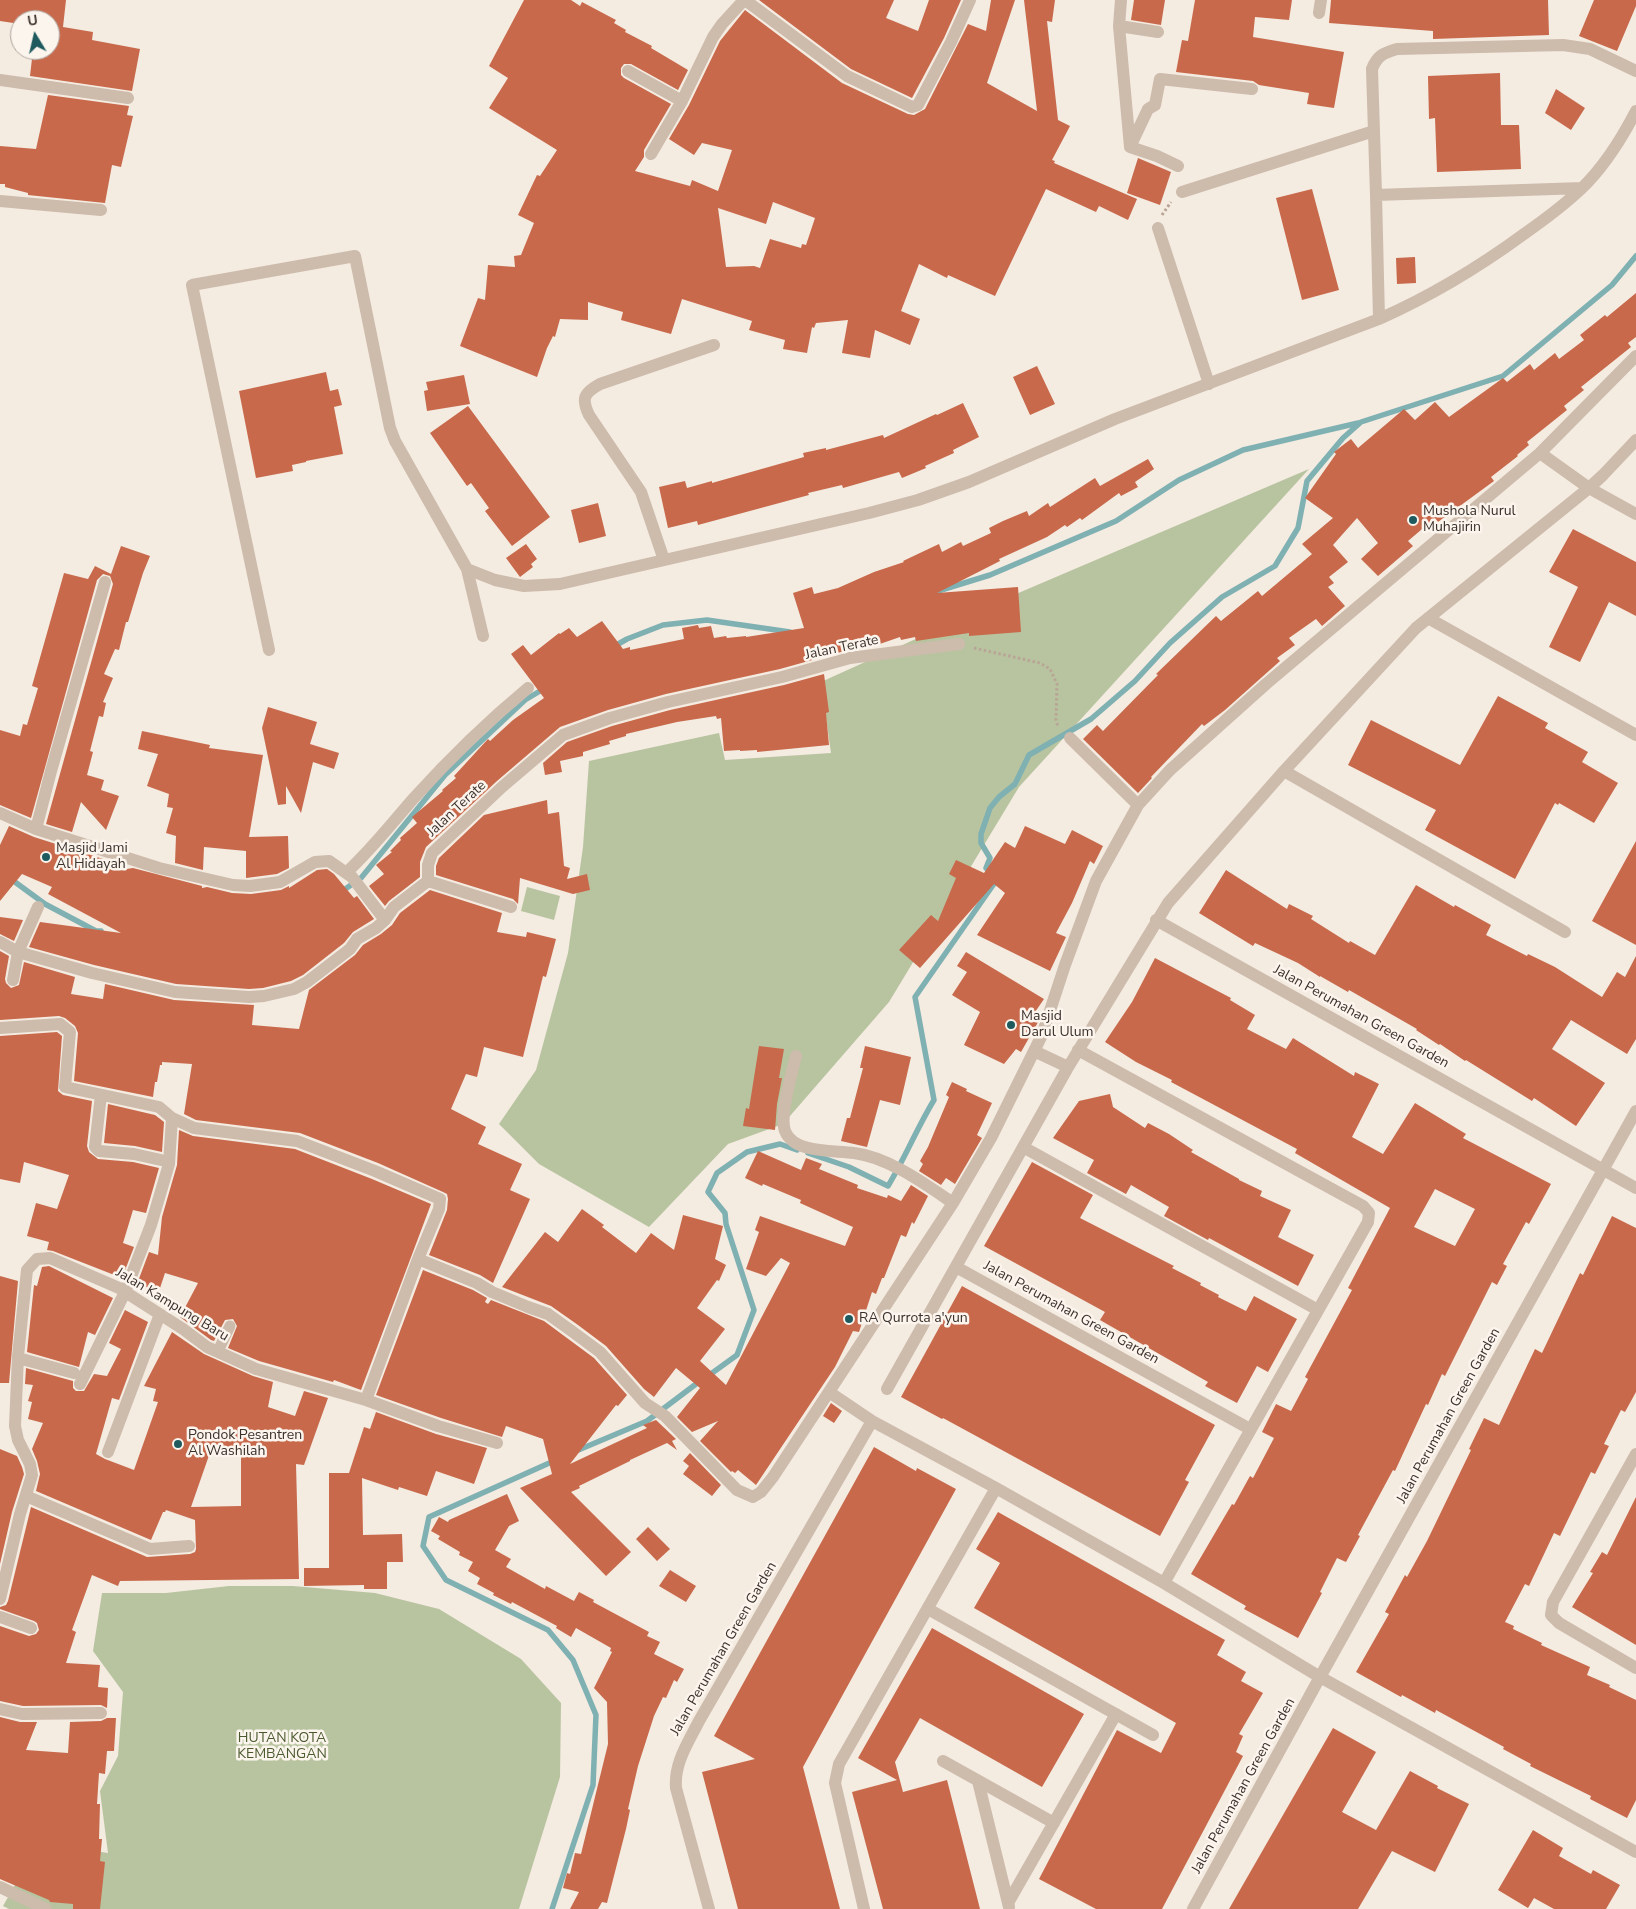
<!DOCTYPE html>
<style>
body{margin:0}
#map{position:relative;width:1636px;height:1909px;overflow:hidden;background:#f4ebe1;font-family:"Nunito Sans",sans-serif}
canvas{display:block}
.north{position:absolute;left:10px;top:10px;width:50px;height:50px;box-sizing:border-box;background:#fbf5ee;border:1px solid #aea6a0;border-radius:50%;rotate:351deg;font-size:14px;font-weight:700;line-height:20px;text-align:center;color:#3b302b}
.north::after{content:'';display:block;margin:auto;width:18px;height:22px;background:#1f5a5e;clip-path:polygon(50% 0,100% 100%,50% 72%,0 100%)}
</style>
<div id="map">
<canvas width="1636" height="1909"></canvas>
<div class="north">U</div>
</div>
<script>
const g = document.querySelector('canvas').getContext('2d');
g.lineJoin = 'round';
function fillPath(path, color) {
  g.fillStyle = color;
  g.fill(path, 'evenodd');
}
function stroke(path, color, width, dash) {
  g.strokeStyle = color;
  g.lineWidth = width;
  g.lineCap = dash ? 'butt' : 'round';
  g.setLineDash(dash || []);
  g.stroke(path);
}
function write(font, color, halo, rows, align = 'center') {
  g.font = font + ' "Nunito Sans",sans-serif';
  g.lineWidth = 5;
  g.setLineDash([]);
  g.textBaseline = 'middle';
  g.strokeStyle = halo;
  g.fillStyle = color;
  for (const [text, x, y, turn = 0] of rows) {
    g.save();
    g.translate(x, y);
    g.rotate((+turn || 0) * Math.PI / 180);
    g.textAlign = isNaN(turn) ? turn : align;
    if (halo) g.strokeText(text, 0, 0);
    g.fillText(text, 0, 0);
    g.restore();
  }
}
fillPath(new Path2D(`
 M1309 469 1019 787 889 1002 783 1124 728 1144 649 1227 539 1164 499 1124 536 1070 568 953 583 847 589 761 719 733 725 760 831 753 821 682 995 603Z
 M527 887 560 896 554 920 521 911Z
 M229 1586H293L375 1593 439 1609 521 1659 561 1703 560 1777 519 1909H9L3 1906 39 1842 108 1853 100 1791 118 1756 123 1692 93 1651 102 1593H166Z`), '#b8c4a0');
stroke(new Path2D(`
 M938 591 990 575 1116 521 1179 480 1243 450 1358 423
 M613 647 627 639 663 625 707 620 790 632
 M0 871 45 904 96 931H101
 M991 872 986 868 990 858 981 843V834L990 808 999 797 1015 784 1029 755 1091 719 1135 681 1170 643 1222 597 1275 566 1298 528 1307 481 1343 438 1361 422 1503 376 1612 285 1636 256
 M341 892 361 878 445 775 525 700 545 688
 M808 1153 849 1167 888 1186C905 1158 917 1128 934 1100L915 997 998 878
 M708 1376 737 1355 754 1310 726 1224 725 1213 708 1192 717 1173 747 1152 780 1144 797 1150
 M576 1451 647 1421 700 1381
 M552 1909 593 1785 596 1715 573 1660 548 1630 446 1580 423 1546 429 1517 556 1460`), '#7fb0b2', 5.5);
fillPath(new Path2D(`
 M0 0H66L63 27 93 32 92 40 140 49 132 91 30 76 33 50H50V20H20V24L0 21Z
 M524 0H571L580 6 582 2 616 20 614 23 626 30 625 32 652 46 651 48 688 70 678 90 631 64H624L621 68V75L624 78 671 104 644 150V157L635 171 690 186 692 180 718 191 732 150 702 143 694 155 669 139 689 105 720 41 745 10 842 83 908 114 914 115 925 109 968 24 986 31 991 0H1015L987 83 1037 111 1024 0H1055L1052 22 1047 21 1058 120 1070 126 1052 160 1055 161 1054 163 1137 199 1128 220 1099 206 1096 212 1046 189 995 296 948 275 947 278 919 264 901 311 920 319 910 345 875 330 870 358 842 353 848 320 816 323 814 328 812 327 807 353 783 349 785 340 749 330 752 321 682 299 671 334 621 320 623 312 588 302V320L560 319 555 337 553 336 547 348 537 377 460 346 478 298 485 300 488 265 515 267 514 256 521 255 534 223 518 215 537 175 540 176 557 150 489 108 508 78 489 66ZM773 202 815 218 806 245 802 244 801 248 770 239 760 268 754 266 726 267 718 208 766 224Z
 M759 0H894L886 18 918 31 929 0H961L944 38 912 98 851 69Z
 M1134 0H1165L1161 25 1131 20Z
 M1195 0H1292L1289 20 1255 17 1253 37 1344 52 1334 108 1307 104 1309 93 1259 85 1253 81 1176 72 1182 40 1188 41Z
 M1331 0H1548L1549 35 1433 39V31L1329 23Z
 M1594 0H1636V6L1617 51 1579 36Z
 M1500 73 1501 125H1519L1521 169 1437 172 1435 118 1429 119 1428 76Z
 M1556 89 1585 108 1571 130 1545 113Z
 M48 95 129 106 127 115 133 116 121 167 112 165 105 203 28 195V193L5 187V184H0V146L36 149Z
 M1138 158 1171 172 1160 205 1127 193Z
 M1312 189 1339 290 1302 300 1276 198Z
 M1415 257 1416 283 1397 284 1396 258Z
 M1636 293V337L1628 343 1631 347 1581 387 1584 390 1564 406 1567 410 1527 442 1529 445 1517 455 1518 456 1491 477 1494 481 1438 522 1435 518 1408 541 1413 546 1378 576 1361 559 1378 543 1357 518 1333 545 1348 562 1329 577 1334 583 1328 587 1345 606 1322 626 1316 619 1289 638 1295 645 1277 658 1280 661 1225 710 1204 726 1202 724 1151 777 1152 778 1138 793 1083 739 1097 725 1103 731 1158 675 1156 674 1216 616 1221 621 1258 591 1262 596 1312 554 1302 544 1333 518 1305 498 1336 454 1334 452 1351 439 1358 448 1404 409 1415 420 1435 402 1449 417 1503 378 1507 382 1530 364 1534 370 1555 353 1559 359 1584 340 1580 335 1605 315 1607 317Z
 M1037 366 1055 404 1030 415 1013 377Z
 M326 372 330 391 338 389 342 405 334 407 343 454 306 461V462L292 465 293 471 256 478 239 391Z
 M464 375 470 404 427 411 424 391 428 390 426 382Z
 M963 403 979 437 953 450 954 453 925 466 926 468 902 478 899 472 843 488 842 485 808 493 809 495 698 525 697 521 668 528 659 487 685 481 687 488 712 481V483L804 457 803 453 826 448V450L883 435 884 438 936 414 937 415Z
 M468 406 550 517 512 546 485 511 489 508 471 483 467 486 430 433Z
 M1148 459 1154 469 1135 482 1138 487 1121 496 1119 493 1082 520 1080 518 1067 527 1065 525 1047 537 999 559 1000 561 937 593 1018 587 1021 632 969 636V633L916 641 915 637 901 640 900 637 871 647 848 650 780 669 666 694 608 710 560 727 497 781 426 847 420 862V877L389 901 385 906 369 886 384 874 376 865 392 852 390 851 401 840 400 838 417 823 412 817 443 791 442 790 456 778 454 776 488 739 490 741 513 720 544 698 511 654 523 645 531 655 559 633 560 634 569 628 577 637 602 621 623 649 630 647V650L684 639 682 628 698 625 699 628 711 626 714 638 726 636 727 638 746 636V637L804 628 793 593 812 587 814 594 838 588 874 572 904 562 903 561 939 544 942 552 961 542 963 546 991 533 989 528 1003 521 1027 511 1029 516 1048 503 1050 507 1095 478 1100 486Z
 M598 503 606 536 579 543 571 510Z
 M1573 529 1636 562V616L1609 602 1580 662 1549 647 1578 587 1549 572Z
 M526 544 537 559 531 564 533 567 520 577 506 558Z
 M121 546 150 556 143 573 128 622H126L119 650 115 649 104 674 113 678 103 702 106 703 103 717 99 716 90 751 93 752 87 775 104 780 101 790 119 796 106 830 81 802 72 832 46 824 113 584 110 576 103 574 97 580 31 818 0 805V730L20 736 23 724 27 725 38 688 32 686 64 573 88 579 95 566 111 574Z
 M824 674 829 712 826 713 829 745 757 752V750L740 751V750L724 751 721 718 717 719 716 716 677 722 626 734V736L609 741 610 744 583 752V756L560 761 562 772 545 775 543 763 567 742 612 726 670 710 784 685Z
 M1498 696 1548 723 1545 728 1588 752 1582 762 1618 783 1594 823 1559 803 1558 805 1555 803 1515 879 1425 830 1436 810 1348 765 1371 720 1460 765Z
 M268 707 317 722 310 744 339 753 334 769 313 762 301 813 286 786V804L278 805 262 728Z
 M142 731 210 745 209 748 263 755 249 837 288 836 289 868 277 874 246 878V851L204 847 203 870 175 863 176 836 166 833 173 808 167 807 169 794 147 786 158 754 138 749Z
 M547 800 548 814 559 812 564 866 570 868 567 879 587 874 590 890 573 894 520 878 518 904 513 899 436 875V866L439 858 484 815Z
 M9 826 34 837 122 865 120 870 133 868 202 886V888L207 887 232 893 251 894 281 890 289 886V888L317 870 327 869 334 874 354 898 357 896 374 919 353 932 344 943 303 975 291 981 263 988 249 989 176 984 94 965 29 947 40 922 121 933 48 894 52 887 22 874 0 901V845Z
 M1025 826 1065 844 1072 830 1103 846 1094 864 1090 861 1072 903 1056 933 1066 937 1050 971 977 935 1005 893 994 884 920 968 899 950 931 915 938 921 956 878 949 874 956 860 984 873 1005 842 1015 848Z
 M1636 841V945L1592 921Z
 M1226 870 1287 909 1289 904 1313 916 1311 919 1349 943 1350 941 1375 955 1416 885 1454 907 1455 905 1491 925 1486 935 1527 956 1528 954 1555 967 1602 997 1617 972 1625 977 1636 956V1039L1627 1054 1571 1020 1552 1049 1605 1083 1576 1126 1534 1098 1532 1101 1466 1060 1465 1061 1440 1044 1439 1045 1416 1030 1417 1029 1349 990 1348 992 1320 976V977L1298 963 1255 943 1253 946 1199 913Z
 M430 890 502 913 497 932 526 937 527 932 556 939 546 977 543 976 523 1057 484 1047 477 1077 466 1074 451 1109 486 1127 478 1144 522 1164 510 1190 530 1199 493 1283 480 1275 429 1255 447 1210 448 1199 447 1194 443 1192 378 1163 300 1133 196 1120 184 1114 192 1064 162 1062V1065H160L157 1082H155L153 1097 74 1081 78 1033 75 1026 65 1018 59 1016 0 1020V951L9 956 5 979 6 983 11 988 19 985 24 962 75 977 71 994 103 999 105 984 174 1000 254 1005 252 1025 299 1029 309 990 355 955 363 945 381 934 392 925 400 913Z
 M0 917 23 920 14 941 0 934Z
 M966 952 1044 999 1033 1015 1039 1019 1037 1024 1021 1052 1016 1049 1004 1064 964 1045 980 1012 952 995 967 972 957 966Z
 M1155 958 1231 998 1230 1000 1255 1015 1247 1029 1286 1049 1293 1038 1354 1076 1355 1072 1379 1084 1352 1137 1383 1154 1415 1103 1466 1134 1463 1138 1551 1184 1529 1224 1526 1222 1503 1264 1507 1266 1497 1285 1492 1282 1445 1376 1442 1374 1428 1405 1426 1404 1395 1471 1393 1470 1358 1535 1360 1536 1346 1562 1337 1558 1320 1592 1322 1593 1298 1638 1244 1609 1246 1606 1191 1574 1232 1504 1234 1505 1250 1476 1253 1478 1274 1438 1262 1432 1276 1404 1291 1411 1308 1379 1305 1377 1352 1290 1348 1288 1390 1208 1295 1153 1297 1149 1171 1082 1172 1080 1136 1062 1105 1042 1132 1002ZM1435 1189 1475 1209 1455 1246 1414 1227Z
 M57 1032 62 1036 58 1091 63 1095 92 1101 87 1146 89 1152 98 1159 133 1162 159 1168 146 1213 133 1210 123 1243 134 1247 122 1278 53 1251 47 1250 49 1242 27 1236 36 1203 57 1209 69 1175 24 1162 20 1183 0 1179V1036Z
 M759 1046 784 1049 779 1078H782L777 1104 775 1130 743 1126 746 1108 749 1109Z
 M865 1046 911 1057 900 1105 880 1100 867 1147 841 1141 847 1118H850L863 1068H860Z
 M952 1082 967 1089 966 1091 992 1103 977 1135 982 1138 955 1184 946 1178 941 1185 919 1171 923 1164 920 1161 928 1147 949 1097 946 1095Z
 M1110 1094 1113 1107 1145 1128 1148 1123 1169 1134 1193 1150 1191 1152 1239 1179V1180L1262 1191 1260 1196 1291 1210 1278 1237 1314 1255 1298 1286 1209 1238 1208 1240 1164 1216 1169 1207 1131 1185 1126 1194 1087 1173 1094 1160 1053 1138 1079 1101Z
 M108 1104 155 1115 164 1122 162 1152 135 1146 104 1143Z
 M179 1130 193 1136 295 1149 372 1179 431 1204 361 1390 334 1380 333 1382 259 1361 228 1348 237 1326 233 1319 225 1320 214 1341 211 1340 180 1317 198 1283 165 1273 159 1291 137 1284 149 1252 158 1255 162 1217 177 1165Z
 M758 1151 801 1170 806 1158 822 1164 819 1169 858 1185 857 1188 887 1198 888 1195 901 1201 911 1185 928 1196 914 1224 912 1222 906 1237 901 1235 884 1278H882L876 1294 872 1292 859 1332 853 1331 835 1367 756 1485 738 1470 735 1473 732 1471 731 1472 700 1441 718 1421 692 1432 677 1417 700 1388 676 1368 654 1397 644 1389 606 1346 578 1325 551 1306 502 1287 545 1232 558 1242 582 1209 604 1225 602 1227 636 1253 651 1233 674 1250 683 1215 723 1226 715 1259 726 1265 719 1281 717 1280 697 1308 725 1329 700 1361 726 1385 790 1263 781 1258 766 1276 746 1269 759 1232 755 1230 760 1216 845 1246 853 1227 800 1203 801 1200 763 1184 762 1186 745 1178Z
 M1032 1162 1093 1195 1080 1218 1174 1266 1172 1268 1201 1283 1200 1285 1219 1295 1218 1297 1246 1311 1254 1296 1297 1319 1268 1372 1257 1366 1237 1403 1205 1386 1208 1382 1100 1320 1105 1312 984 1246Z
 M1612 1216 1636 1228V1392L1625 1412 1621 1410 1604 1444 1609 1446 1595 1474 1591 1472 1560 1536 1554 1533 1529 1586 1525 1584 1505 1622 1514 1626 1513 1629 1542 1643 1541 1645 1590 1667 1587 1675 1610 1685 1609 1687 1636 1700V1800L1627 1818 1590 1799 1591 1796 1530 1766 1531 1764 1503 1749 1504 1747 1436 1710 1435 1713 1402 1695 1401 1697 1356 1672 1389 1614 1385 1612 1405 1575 1407 1577 1427 1541 1471 1450 1469 1449 1484 1418 1499 1425 1535 1349 1542 1353 1580 1273 1583 1275Z
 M49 1266 113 1298 95 1335 88 1332 79 1367 27 1352 34 1285 37 1286 42 1267Z
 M423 1270 473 1290 487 1298 485 1302 488 1304 491 1300 544 1321 594 1358 627 1395 618 1406 616 1405 570 1464 647 1428 643 1425 656 1420 676 1439 672 1441 677 1450 667 1443 630 1460V1461L579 1486 580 1488 571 1492 631 1552 606 1576 520 1488 552 1474 543 1439 506 1426 502 1437 441 1418 376 1395Z
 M0 1276 18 1281 9 1383H0Z
 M962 1286 1215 1425 1185 1480 1189 1482 1160 1536 943 1418 942 1419 901 1397Z
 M125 1310 148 1322 119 1400 112 1398 96 1454 105 1459 134 1470 158 1402 153 1401 156 1389 144 1386 172 1332 204 1354 253 1376 273 1382 268 1407 295 1416 304 1391 328 1398 304 1465 296 1464 299 1579 120 1581 118 1586 92 1575 72 1630 76 1632 66 1663 100 1665 98 1687 108 1688 107 1708 101 1705 23 1706 0 1701V1626L29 1636 36 1634 39 1630 37 1623 34 1621 0 1609V1607L6 1605 8 1601 31 1507 147 1557 190 1554 195 1552 196 1549 195 1520 166 1510 165 1512H163L151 1540 36 1491 40 1474 37 1461 32 1449 43 1423 28 1419 32 1402 28 1401 33 1385 25 1384 26 1368 73 1381V1388L76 1391H84L94 1374 107 1376 121 1349 109 1343ZM213 1444 241 1450V1506L191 1507Z
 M831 1403 842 1411 834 1423 823 1416Z
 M376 1412 436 1434 487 1448 474 1484 436 1471 427 1496 399 1487 398 1490 362 1478 363 1535 402 1534 403 1562H387V1589H364V1585L304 1586V1568H329V1473H349L364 1427 370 1429Z
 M874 1447 916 1471 917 1468 956 1489 803 1767 840 1909H738L702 1772 755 1759 714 1736Z
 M0 1449 17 1456 22 1467 24 1474 12 1512 0 1564Z
 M690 1453 721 1485 712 1496 683 1474 689 1466 683 1461Z
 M507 1494 519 1521 509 1526 495 1550 511 1559 506 1567 545 1589 546 1586 574 1601 579 1592 594 1600 593 1602 649 1632 647 1636 660 1642 654 1654 684 1669 677 1682 674 1680 666 1698 663 1697 654 1716 638 1766 628 1809 630 1810 626 1829 607 1903 602 1902 598 1909H570L579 1892 563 1888 567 1873 570 1874 575 1853 581 1854 608 1744 607 1702 594 1688 612 1652 610 1651 611 1648 576 1628 571 1637 556 1628 557 1626 512 1602 511 1604 493 1595 494 1593 477 1584 480 1578 468 1571 473 1562 459 1555 460 1552 438 1539 440 1536 431 1531 439 1517 448 1522 449 1520Z
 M1636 1497V1645L1572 1607 1593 1573 1590 1572 1602 1552 1607 1555Z
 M998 1512 1225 1640 1217 1655 1246 1672 1241 1681 1263 1693 1239 1734 1243 1736 1236 1752 1243 1756 1162 1909H1096L1039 1879 1117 1730 1161 1753 1176 1723 974 1608 1000 1563 976 1549Z
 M648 1527 670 1549 657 1561 636 1539Z
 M670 1570 696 1586 686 1602 659 1586Z
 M932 1628 1084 1714 1042 1787 920 1718 895 1762 903 1792 947 1780 980 1909H883L852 1792 897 1780 858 1758Z
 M0 1717 20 1722H37L26 1750 68 1753 70 1722 101 1721 107 1718H116L114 1751H107L105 1774 99 1773 97 1804H100L99 1839H102L100 1861 105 1862 100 1909H73V1904L50 1902 49 1900 0 1879Z
 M1333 1728 1376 1752 1342 1812 1376 1830 1410 1771 1438 1786 1437 1788 1469 1804 1435 1872 1392 1851 1358 1909H1229Z
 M1533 1830 1563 1848 1559 1856 1591 1874 1593 1870 1620 1885 1606 1909H1554L1534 1898 1528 1908 1498 1890Z`), '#c8694b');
stroke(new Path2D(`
 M1162 215 1171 202
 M974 648 1040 663 1050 669 1057 684 1056 720 1058 727`), '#b9a596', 3, [2.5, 2.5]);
stroke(new Path2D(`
 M218 1351 230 1326`), '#cdbbac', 11);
stroke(new Path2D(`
 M745 0 847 76 912 107 918 105 951 42 970 0
 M1121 0 1119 26 1130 147 1148 109 1155 105 1160 79 1252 89
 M1319 13 1321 0
 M1119 26 1158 32
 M628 71 682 101
 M0 80 128 98
 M1130 147 1157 156 1178 166
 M651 154 682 101 713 37 722 24 744 0
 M1182 192 1374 131
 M1376 195 1372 69C1377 56 1383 53 1397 49L1563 45 1590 49 1636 71
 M0 201 101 210
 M1158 228 1209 384
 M1379 319 1376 195 1582 188
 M1540 453 1589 488 1636 514
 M664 560 641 492 589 415C581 398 584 393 600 384L714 345
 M467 569 495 580 524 586 560 584 869 513 918 500 969 482 1115 419 1379 319C1431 296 1479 267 1524 234 1544 220 1564 205 1581 189 1604 167 1622 138 1636 111
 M1428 618 1636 735
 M269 650 192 285 355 256 390 428 395 441 467 569 483 636
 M1070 738 1138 805
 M1284 771 1565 932
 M0 813 36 829 159 868 233 885 250 886 280 882 315 862 329 861 352 877 385 920 394 907 428 881
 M36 829 51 771 105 582
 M347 872C372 849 392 823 414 798 450 758 487 722 528 688
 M428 881V865L432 853 502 787 563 735 610 718 668 702 782 677 850 658 959 644
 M428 881 511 907
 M38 907 18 952 92 973 175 992 249 997 264 996 294 989 307 982 350 949 357 939 376 928 385 920
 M1156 920 1636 1188
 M0 942 18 952 13 980
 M0 1028 60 1024 70 1032 65 1087 159 1107 172 1118 194 1128 297 1141 375 1171 440 1199 439 1209 418 1259 366 1400 256 1369 207 1347 183 1329 119 1288 50 1258 37 1259 27 1270 18 1356 15 1426 18 1440 30 1464 32 1475 20 1514 0 1599
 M1078 1050 1363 1206 1369 1213 1368 1222 1164 1583
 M1034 1051 1068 1067
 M796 1056C792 1073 779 1115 785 1131 794 1154 834 1150 854 1153 888 1157 925 1184 953 1203
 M101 1095 95 1147 99 1151 134 1154 161 1160
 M1023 1147 1318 1310
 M418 1259 477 1283 492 1292 528 1307 548 1314 573 1332 600 1352 645 1403 665 1416 737 1490 753 1497 761 1492 773 1477 953 1203 991 1138 1042 1035 1065 965 1096 881 1138 805 1170 770 1266 684 1540 453 1636 356
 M956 1267 1250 1429
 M18 1358 74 1373
 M80 1384 125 1292 151 1225 169 1164 172 1118
 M887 1389 1067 1069 1168 903 1284 771 1416 628 1589 488 1603 475 1636 440
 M829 1392 872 1421 996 1488 1164 1583 1320 1677 1636 1852
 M366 1400 438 1426 497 1443
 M108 1452 160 1314
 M1636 1454 1553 1602 1551 1615 1559 1623 1636 1668
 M26 1496 150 1549 189 1546
 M928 1609 1153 1735
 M0 1617 31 1628
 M0 1709 22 1714 101 1713
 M943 1761 1054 1823
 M978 1781 1009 1907
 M0 1887 46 1909
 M1008 1903 1116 1714
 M709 1909 676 1788C674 1763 688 1743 699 1721L872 1421
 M864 1909 835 1783 839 1764 996 1488
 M1193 1909 1320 1677 1636 1111`), '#cdbbac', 12);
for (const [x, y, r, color] of [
 [1413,520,5,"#1f5a5e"],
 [46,857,5,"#1f5a5e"],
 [1011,1025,5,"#1f5a5e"],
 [849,1319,5,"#1f5a5e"],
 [178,1444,5,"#1f5a5e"]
]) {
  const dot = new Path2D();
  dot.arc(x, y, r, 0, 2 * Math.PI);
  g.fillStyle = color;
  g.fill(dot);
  stroke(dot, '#fbf5ee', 2);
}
write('14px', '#3b302b', '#fbf5ee', [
 ["Mushola Nurul",1423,512],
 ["Muhajirin",1423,528],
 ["Masjid Jami",56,849],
 ["Al Hidayah",56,865],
 ["Masjid",1021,1017],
 ["Darul Ulum",1021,1033],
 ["RA Qurrota a'yun",859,1319],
 ["Pondok Pesantren",188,1436],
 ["Al Washilah",188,1452]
], 'left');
write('14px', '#3b302b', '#fbf5ee', [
 ["Jalan Terate",842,648,-12],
 ["Jalan Terate",457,809,-43],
 ["Jalan Perumahan Green Garden",1361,1017,29],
 ["Jalan Kampung Baru",172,1305,31],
 ["Jalan Perumahan Green Garden",1071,1313,29],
 ["Jalan Perumahan Green Garden",1449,1416,-61],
 ["Jalan Perumahan Green Garden",724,1649,-60],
 ["Jalan Perumahan Green Garden",1244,1786,-61]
]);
write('14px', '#4a5a2e', '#fbf5ee', [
 ["HUTAN KOTA",282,1739],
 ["KEMBANGAN",282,1755]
]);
</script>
